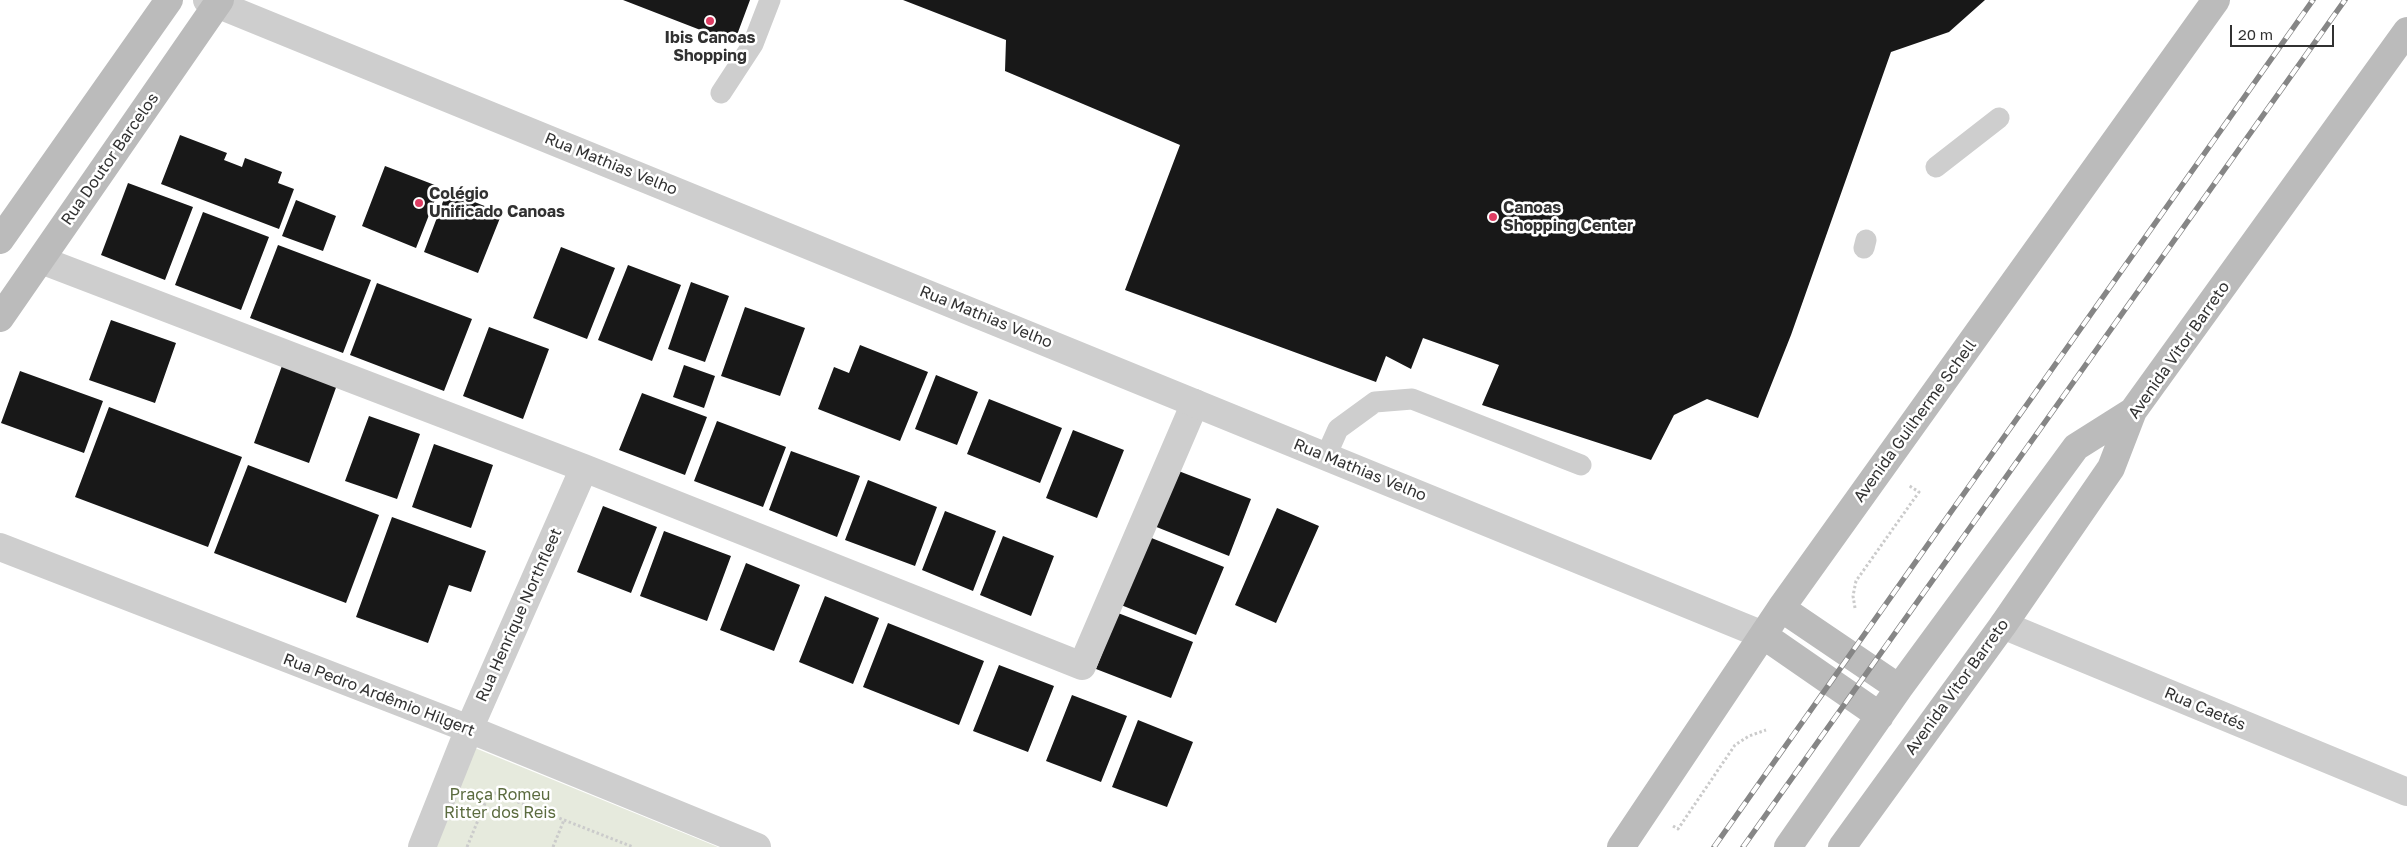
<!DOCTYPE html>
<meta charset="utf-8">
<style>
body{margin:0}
#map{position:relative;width:2407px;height:847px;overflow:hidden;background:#fff;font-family:"Golos Text",sans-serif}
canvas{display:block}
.scale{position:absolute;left:2230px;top:25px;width:104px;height:22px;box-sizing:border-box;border:2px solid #313131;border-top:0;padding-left:6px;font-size:15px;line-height:18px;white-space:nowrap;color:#313131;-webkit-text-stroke:4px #fff;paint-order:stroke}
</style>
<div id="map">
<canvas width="2407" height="847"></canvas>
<div class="scale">20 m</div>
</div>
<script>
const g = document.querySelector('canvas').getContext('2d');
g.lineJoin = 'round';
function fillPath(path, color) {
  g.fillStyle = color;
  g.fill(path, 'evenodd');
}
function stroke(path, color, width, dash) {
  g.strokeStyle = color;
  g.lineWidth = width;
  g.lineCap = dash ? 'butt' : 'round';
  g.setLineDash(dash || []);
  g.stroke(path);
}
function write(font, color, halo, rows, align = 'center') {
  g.font = font + ' "Golos Text",sans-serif';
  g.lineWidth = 5;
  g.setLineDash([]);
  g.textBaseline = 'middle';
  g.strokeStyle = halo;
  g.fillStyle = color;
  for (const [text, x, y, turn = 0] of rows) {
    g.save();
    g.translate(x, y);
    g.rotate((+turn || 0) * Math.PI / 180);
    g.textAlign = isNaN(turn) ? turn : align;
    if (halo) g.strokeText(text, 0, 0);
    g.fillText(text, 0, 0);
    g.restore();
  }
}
fillPath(new Path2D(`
 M475 748 718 847H436Z`), '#e6eadd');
fillPath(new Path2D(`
 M623 0H750L734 43Z
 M903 0H1985L1949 32 1891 52 1791 335 1758 418 1707 399 1674 415 1651 460 1482 405 1499 365 1423 338 1411 369 1386 356 1376 382 1125 290 1180 145 1005 71 1006 40Z
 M180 135 227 153 224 160 242 167 245 158 282 172 278 183 294 189 279 229 161 184Z
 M385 166 440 187 416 248 362 226Z
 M128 183 193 207 165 280 101 255Z
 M447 191 502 213 478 273 424 252Z
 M296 200 336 216 323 251 282 236Z
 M203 212 269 237 241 310 175 285Z
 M278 245 371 280 343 353 250 318Z
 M561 247 615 268 587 339 533 318Z
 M628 265 681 285 652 361 598 340Z
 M691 282 729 296 705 362 668 349Z
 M377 283 472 319 444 391 350 355Z
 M745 307 805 328 780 396 721 376Z
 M111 320 176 343 155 403 89 380Z
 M489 327 549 349 523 419 463 396Z
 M860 345 928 372 900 441 818 409 834 367 849 373Z
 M283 363 338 382 309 463 254 443Z
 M684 365 715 376 704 408 673 397Z
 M20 371 103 401 84 453 1 423Z
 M936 375 978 392 957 445 915 429Z
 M642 393 707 417 685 475 619 450Z
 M989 399 1062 428 1040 483 967 454Z
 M109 407 242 457 208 547 75 497Z
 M369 416 420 434 397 499 345 481Z
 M717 421 786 447 763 507 694 481Z
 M1073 430 1124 450 1097 518 1046 498Z
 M434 444 493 465 471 528 412 507Z
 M791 451 860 476 837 537 769 510Z
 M248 465 379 515 346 603 214 553Z
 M1176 470 1251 499 1229 556 1154 526Z
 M868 480 937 507 915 566 845 540Z
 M603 506 657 527 631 593 577 572Z
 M1277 508 1319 526 1276 623 1235 605Z
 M945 511 996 531 973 591 922 570Z
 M392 517 486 551 471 592 449 585 428 643 356 617Z
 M664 531 731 556 707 621 640 596Z
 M1003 536 1054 556 1031 616 980 595Z
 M1149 537 1224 567 1196 635 1121 605Z
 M746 563 800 585 774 651 720 630Z
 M825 596 879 618 853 684 799 662Z
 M1118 613 1193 642 1171 698 1096 669Z
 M888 623 984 661 959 725 863 687Z
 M999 665 1054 686 1028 752 973 731Z
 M1072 695 1127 716 1101 782 1046 761Z
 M1138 720 1193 742 1167 807 1112 787Z`), '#181818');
stroke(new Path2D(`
 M1855 608 1853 596 1856 581 1919 492 1908 485
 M1673 826 1678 829 1735 745 1749 736 1766 730
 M467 847 490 791 633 847
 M553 847 564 820`), '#cbcbcb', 3, [2.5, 2.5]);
stroke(new Path2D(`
 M721 93 753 44 770 0
 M1936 167 1999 118
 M1864 248 1866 240
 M1326 456 1338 429 1375 402 1412 399 1581 465`), '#cecece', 21);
stroke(new Path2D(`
 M41 260 584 468 1082 666 1195 403
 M0 547 469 729 757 847
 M2003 625 2407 792
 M422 847 469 729 584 468`), '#cecece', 28);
stroke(new Path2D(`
 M207 0 1763 635`), '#cecece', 28);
stroke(new Path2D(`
 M0 240 169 0
 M0 318 220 0
 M1781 608 1899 688
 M1763 635 1880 716
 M1621 847 1781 608 2216 0
 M1788 847 1899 688 2076 447 2133 411
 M1842 847 2003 625 2111 468 2133 411 2407 31`), '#bbb', 28);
const rail = new Path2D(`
 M1714 847 2313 0
 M1743 847 2345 0`);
stroke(rail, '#868686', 5.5);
stroke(rail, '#fff', 4, [11]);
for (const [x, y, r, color] of [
 [710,21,5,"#de3d63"],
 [419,203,5,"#de3d63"],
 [1493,217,5,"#de3d63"]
]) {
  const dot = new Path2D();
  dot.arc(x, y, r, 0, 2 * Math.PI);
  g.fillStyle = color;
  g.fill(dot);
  stroke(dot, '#fff', 2);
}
write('bold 16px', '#313131', '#fff', [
 ["Ibis Canoas",710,38,"center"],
 ["Shopping",710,56,"center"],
 ["Colégio",429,194],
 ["Unificado Canoas",429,212],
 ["Canoas",1503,208],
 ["Shopping Center",1503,226]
], 'left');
write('16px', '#313131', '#fff', [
 ["Rua Doutor Barcelos",110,159,-55],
 ["Rua Mathias Velho",611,164,22],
 ["Rua Mathias Velho",986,317,22],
 ["Avenida Vitor Barreto",2179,350,-55],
 ["Avenida Guilherme Schell",1915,421,-54],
 ["Rua Mathias Velho",1360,470,22],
 ["Rua Henrique Northfleet",519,615,-66],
 ["Avenida Vitor Barreto",1957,687,-54],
 ["Rua Pedro Ardêmio Hilgert",379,695,21],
 ["Rua Caetés",2205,709,23]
]);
write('16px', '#5b6b3f', '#fff', [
 ["Praça Romeu",500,795],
 ["Ritter dos Reis",500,813]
]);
</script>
